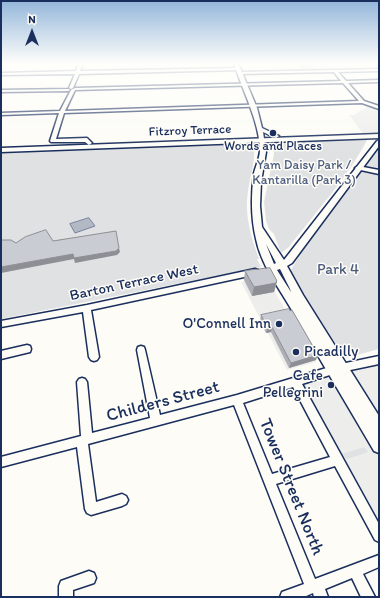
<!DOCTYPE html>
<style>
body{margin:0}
#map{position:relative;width:380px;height:598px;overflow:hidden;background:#fdfcf7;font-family:Itim,sans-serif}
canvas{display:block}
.frame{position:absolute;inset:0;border:2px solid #1b2f5e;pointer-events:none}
.north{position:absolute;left:12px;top:12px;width:40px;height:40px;-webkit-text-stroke:3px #fdfcf7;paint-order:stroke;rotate:0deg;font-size:11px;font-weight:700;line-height:16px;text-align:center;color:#1b2f5e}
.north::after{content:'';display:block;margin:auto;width:14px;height:18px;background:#1b2f5e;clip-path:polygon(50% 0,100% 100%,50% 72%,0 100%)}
</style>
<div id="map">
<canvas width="380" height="598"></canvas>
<div class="frame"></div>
<div class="north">N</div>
</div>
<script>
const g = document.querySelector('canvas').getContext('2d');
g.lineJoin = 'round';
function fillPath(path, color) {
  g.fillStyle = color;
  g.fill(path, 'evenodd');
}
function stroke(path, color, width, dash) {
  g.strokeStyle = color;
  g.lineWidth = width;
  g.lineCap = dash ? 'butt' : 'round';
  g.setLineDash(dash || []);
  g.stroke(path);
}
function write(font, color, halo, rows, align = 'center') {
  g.font = font + ' Itim,sans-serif';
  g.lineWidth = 3;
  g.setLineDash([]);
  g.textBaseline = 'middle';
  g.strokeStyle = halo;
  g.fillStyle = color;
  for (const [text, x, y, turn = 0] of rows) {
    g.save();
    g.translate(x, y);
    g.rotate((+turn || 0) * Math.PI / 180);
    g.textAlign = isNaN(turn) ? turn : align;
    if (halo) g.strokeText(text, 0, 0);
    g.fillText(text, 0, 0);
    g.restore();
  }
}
fillPath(new Path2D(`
 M236 63H379L331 65 336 71 249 72 246 67H238Z
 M379 104V138H366L349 115H354L370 105 375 107Z
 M266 277 316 362 287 370 241 282Z
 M379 360V428L348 379V366Z
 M333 370 379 446V536L295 381Z`), '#edeeec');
fillPath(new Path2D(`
 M364 139 367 140C348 177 315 213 289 247L281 253 274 234 269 229 266 221 264 202 274 154 273 144 274 142Z
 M222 145H243L254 148C255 165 250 176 248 191 244 215 251 237 259 259H257L261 267 1 319V153Z
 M379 145V171L368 167 363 164Z
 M359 169 379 173V349L346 358C336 343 292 282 291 270L318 224Z
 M364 447 368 452 347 459 342 454Z`), '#e0e1e3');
const water = new Path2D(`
 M89 218 95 226 75 233 70 224Z`);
fillPath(water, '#b3b8c5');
stroke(water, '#76819c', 1);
const minor = new Path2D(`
 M79 63H83L80 71 239 68 241 69 239 70 79 74 73 88 71 89 69 88 75 74 1 75V73L76 71Z
 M376 63H379V64H377Z
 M379 69V71L338 72 346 81 379 80V82L348 83 364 101 379 106V109L362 103 64 113 56 139 87 138 92 143 89 145 85 142H51L50 141 59 113 1 115V113L60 111 71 90 75 88 341 81 334 72 240 74 238 73 240 72ZM343 83 359 101 65 111 75 90Z
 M69 89 70 90 68 91 1 92V90Z
 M358 166 379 170V174L356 169 355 168Z
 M255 269 258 270 259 272 258 274 91 310 99 357 97 360 94 361 91 360 89 357 83 312 1 327V321L87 305Z
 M27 345 30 346 31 349 30 352 1 359V351Z
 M141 346 144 347 145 350 160 415 237 395 333 366 337 368 338 365 341 364 379 356V364L341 372 337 370 336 373 302 384 379 524V542L375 540 335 466 276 484 315 579 379 555V567L363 574 375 597H361L352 578 325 589 328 597H314L313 593 304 597H280L282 592 304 584 234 405 88 444 96 502 122 494 126 496 128 500 126 504 122 506 91 515 87 513 85 509 77 447 1 467V457L81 436 77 382 79 379 82 378 85 379 87 382 92 433 150 418 137 350 138 347ZM293 387 330 457 272 474 243 403Z
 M89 571 94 573 96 578 94 583 73 590V597H59V586L61 581Z`);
const major = new Path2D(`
 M234 63H238L257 108 262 128 279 136 276 138 263 132 266 152 261 182 260 206 262 227 284 260 377 141 379 140V146L292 263 287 266 303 295 379 416V453L374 451C346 403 317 355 290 307 277 285 261 264 256 239 251 218 251 195 254 173 256 165 260 158 260 149 259 120 242 90 234 63ZM266 244 276 263 274 264ZM280 269 290 289 291 292 277 270Z`);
const highway = new Path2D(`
 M379 134V138L1 152V148Z`);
stroke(minor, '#1b2f5e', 3);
stroke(major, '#1b2f5e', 3);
stroke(highway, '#1b2f5e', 3);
fillPath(minor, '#fdfcf7');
fillPath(major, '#fdfcf7');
fillPath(highway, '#fdfcf7');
fillPath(new Path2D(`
 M285 63H315L314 68H300L298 65H286Z
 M245 271 277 281 274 292 252 296 244 280Z
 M261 315 316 360 289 368 271 332 266 333 260 321Z`), '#adafb5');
fillPath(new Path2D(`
 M119 248 120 252 117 255 75 263 74 259 1 273V267L73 254Z
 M277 281 274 292 252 296 254 287Z
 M272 327 271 332 266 333 268 328Z
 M318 355 316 360 289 368 291 363Z`), '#8d8f94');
const building = new Path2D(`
 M300 63H315L301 64Z
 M46 230 53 241 116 231 119 248 116 251 74 258 73 254 1 267V240H11L16 243 25 237Z
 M270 268 277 281 276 282V283L254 287 245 271Z
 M289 309 290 311 292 310 318 355 291 363 272 327 268 328 261 315Z`);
fillPath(building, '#c9ccd3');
stroke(building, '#8d8f94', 1);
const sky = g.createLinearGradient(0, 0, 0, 147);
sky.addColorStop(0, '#93b6da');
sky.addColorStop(0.43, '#fefefb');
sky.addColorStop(1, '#fefefb00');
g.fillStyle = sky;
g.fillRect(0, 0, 380, 147);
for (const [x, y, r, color] of [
 [273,133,4,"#1b2f5e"],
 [279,324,4,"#1b2f5e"],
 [296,352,4,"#1b2f5e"],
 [331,385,4,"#1b2f5e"]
]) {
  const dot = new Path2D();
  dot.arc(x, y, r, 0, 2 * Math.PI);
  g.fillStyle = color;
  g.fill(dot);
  stroke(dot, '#fdfcf7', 1.5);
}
write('13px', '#1b2f5e', '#fdfcf7', [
 ["Fitzroy Terrace",190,131,-2]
]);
write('13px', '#1b2f5e', '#fdfcf7', [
 ["Words and Places",273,147]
]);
write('13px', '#4c5c7f', '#fdfcf7', [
 ["Yam Daisy Park /",304,166],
 ["Kantarilla (Park 3)",304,181]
]);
write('15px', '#4c5c7f', '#fdfcf7', [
 ["Park 4",338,270]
]);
write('15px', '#1b2f5e', '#fdfcf7', [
 ["Barton Terrace West",134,283,-12]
]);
write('15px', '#1b2f5e', '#fdfcf7', [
 ["O'Connell Inn",271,324],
 ["Picadilly",304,352,"left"],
 ["Cafe",323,376],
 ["Pellegrini",323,393]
], 'right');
write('18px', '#1b2f5e', '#fdfcf7', [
 ["Childers Street",163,402,-15],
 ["Tower Street North",291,487,68]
]);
</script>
